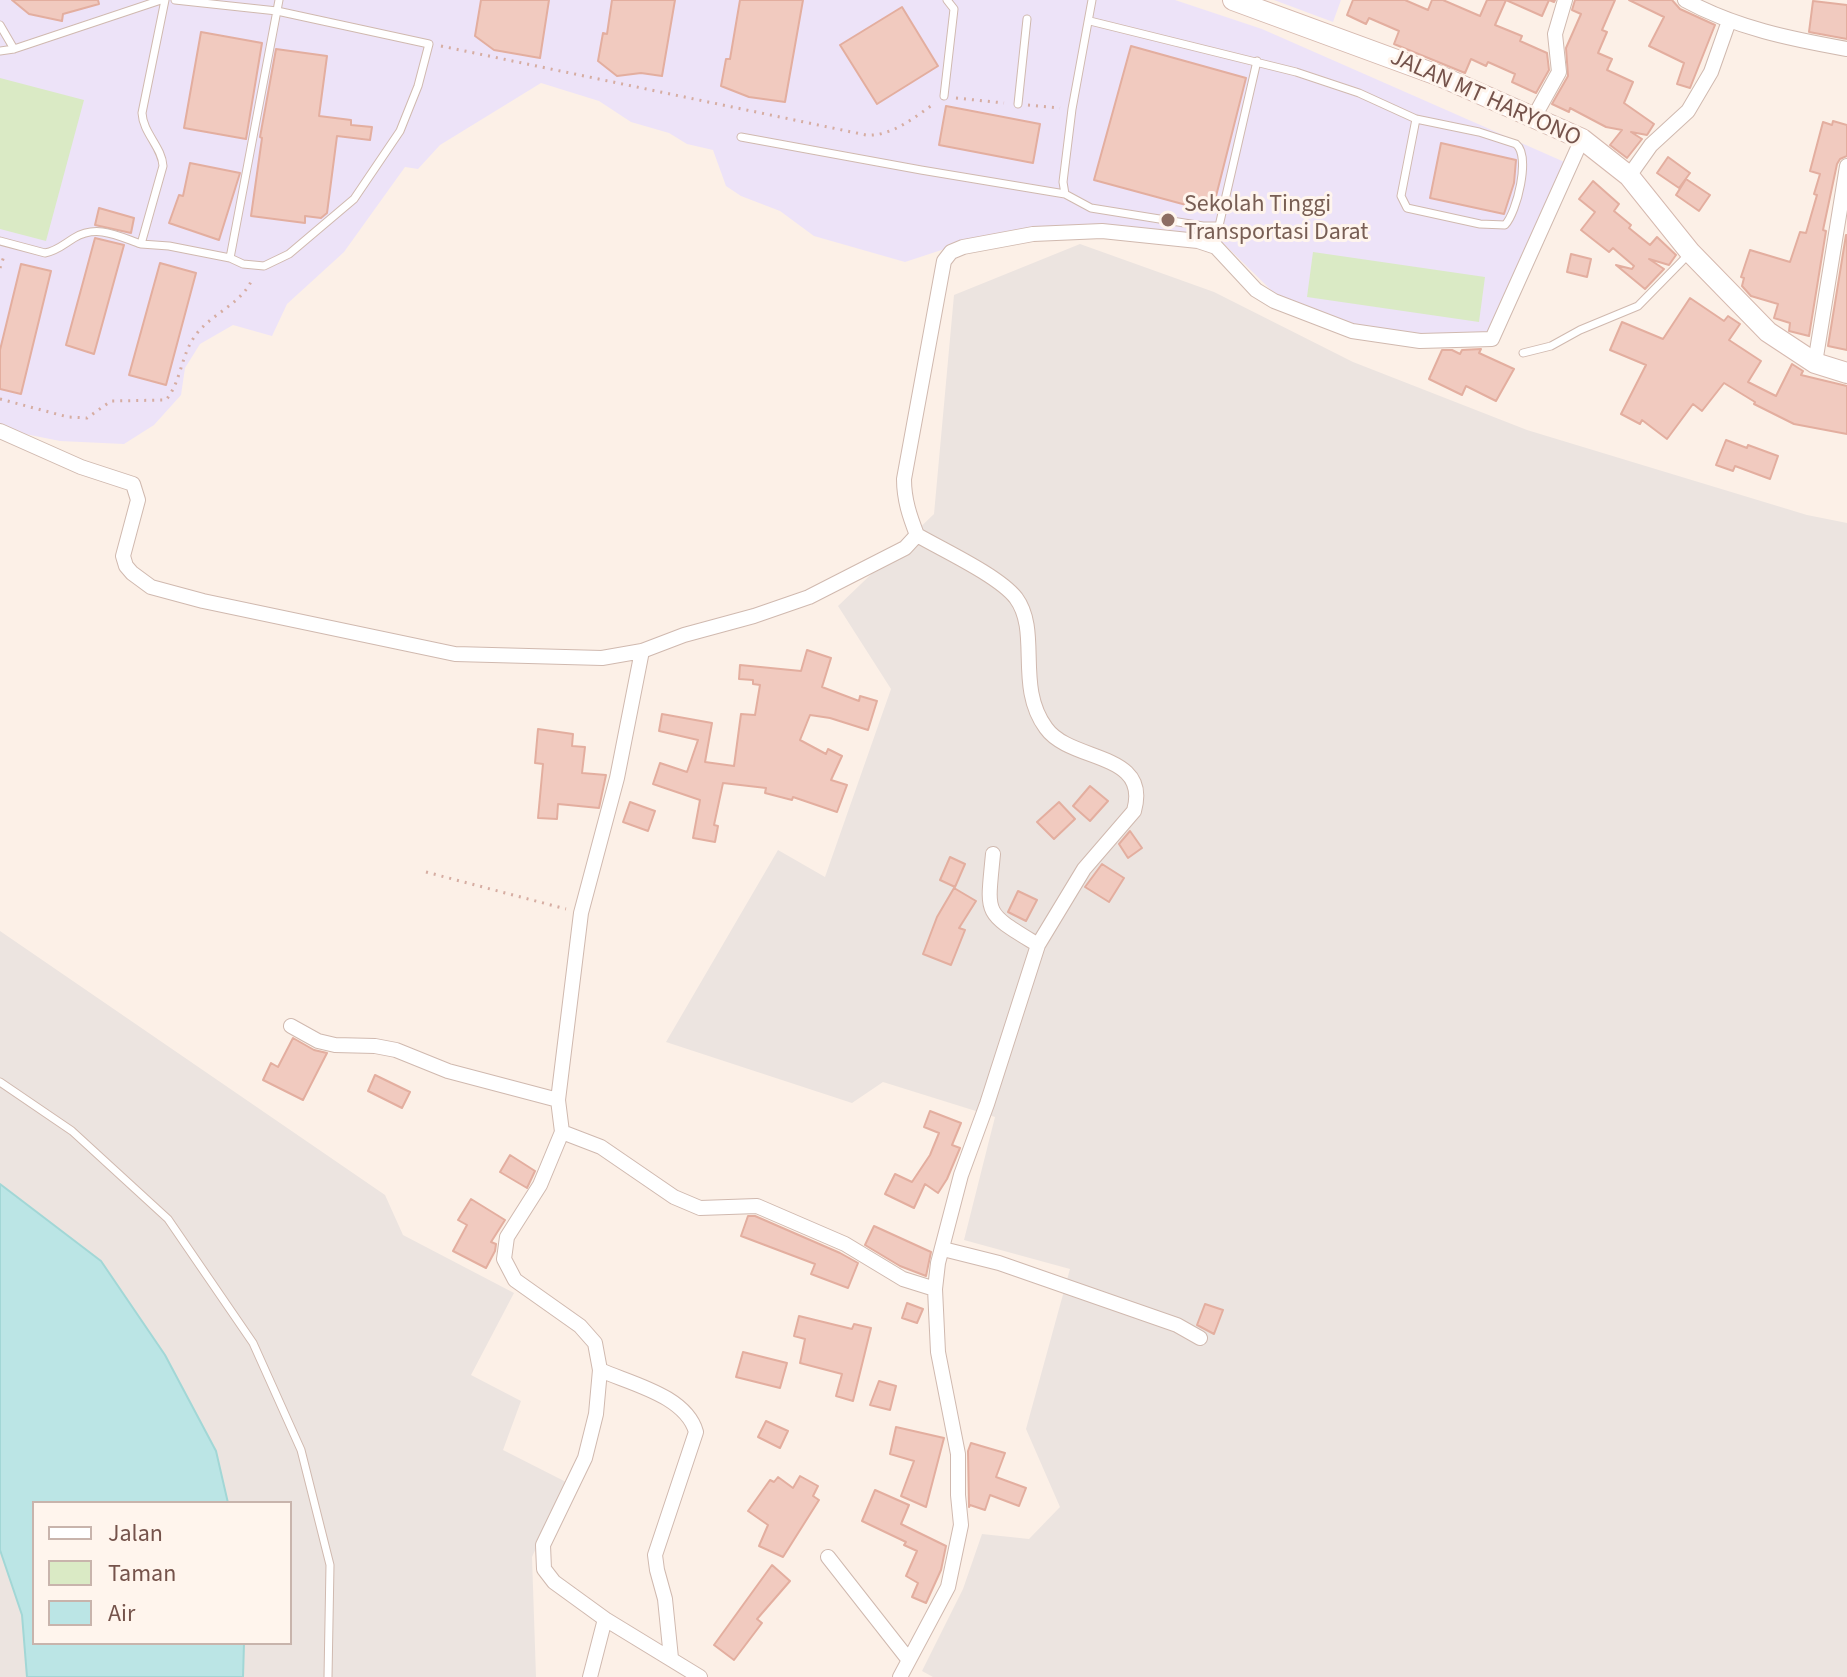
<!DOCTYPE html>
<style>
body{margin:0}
#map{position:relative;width:1847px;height:1677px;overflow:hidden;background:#fcf0e7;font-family:"Source Sans 3",sans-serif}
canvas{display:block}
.legend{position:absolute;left:32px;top:1501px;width:260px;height:144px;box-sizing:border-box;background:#fff5ed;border:2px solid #c8b4ac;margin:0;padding:10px 14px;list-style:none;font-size:24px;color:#75534b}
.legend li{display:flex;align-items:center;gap:16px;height:40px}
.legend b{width:40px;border:2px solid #c8b4ac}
</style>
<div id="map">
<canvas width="1847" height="1677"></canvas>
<ul class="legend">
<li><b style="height:10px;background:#fff"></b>Jalan</li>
<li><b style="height:22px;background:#daeac5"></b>Taman</li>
<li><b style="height:22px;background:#bbe5e5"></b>Air</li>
</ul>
</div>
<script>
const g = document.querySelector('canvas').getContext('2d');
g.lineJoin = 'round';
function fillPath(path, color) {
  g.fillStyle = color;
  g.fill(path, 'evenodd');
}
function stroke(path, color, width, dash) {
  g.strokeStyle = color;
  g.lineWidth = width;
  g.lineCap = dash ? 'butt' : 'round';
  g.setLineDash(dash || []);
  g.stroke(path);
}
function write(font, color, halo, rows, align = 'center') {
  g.font = font + ' "Source Sans 3",sans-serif';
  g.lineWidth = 6;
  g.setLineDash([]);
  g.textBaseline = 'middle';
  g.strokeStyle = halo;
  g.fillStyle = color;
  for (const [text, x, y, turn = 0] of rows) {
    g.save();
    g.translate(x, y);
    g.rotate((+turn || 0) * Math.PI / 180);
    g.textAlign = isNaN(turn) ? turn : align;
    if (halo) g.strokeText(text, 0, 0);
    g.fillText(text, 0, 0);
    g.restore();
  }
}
fillPath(new Path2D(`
 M1080 244 1214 292 1353 362 1527 430 1807 515 1847 523V1677H933L922 1671 963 1589 982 1534 1029 1539 1060 1507 1026 1429 1070 1269 964 1240 995 1117 883 1082 852 1103 666 1042 778 850 825 877 891 689 838 606 934 514 954 295Z
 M0 931 385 1195 403 1235 514 1293 471 1375 521 1401 503 1450 566 1482 532 1557 536 1677H0ZM34 1503H290V1643H34Z`), '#ece4e0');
fillPath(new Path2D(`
 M0 0H1175L1262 29 1569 164 1494 334 1426 346 1316 317 1272 291 1221 241 1079 229 978 238 905 262 814 236 780 211 741 196 726 186 713 150 687 144 669 133 631 122 599 101 541 83 440 145 418 169 405 167 344 252 287 304 272 336 233 325 200 344 185 368 181 395 154 425 124 444 60 441 0 429Z
 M1274 0H1341L1333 22Z`), '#ede3f8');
fillPath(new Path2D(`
 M0 78 84 100 46 241 0 229Z
 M1313 252 1485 277 1479 322 1307 297Z`), '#daeac5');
const water = new Path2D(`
 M0 1184 101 1261 165 1355 216 1451 228 1503H34V1643H244L243 1677H27L22 1615 0 1550Z`);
fillPath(water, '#bbe5e5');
stroke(water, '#a2d7d6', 2);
const building = new Path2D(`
 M12 0H98L99 4 63 14 62 21 29 14Z
 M481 0H549L540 58 494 50 475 36Z
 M612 0H675L662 76 641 73 617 76 598 61 603 33 607 34Z
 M740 0H803L785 102 749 97 721 86 726 59H730Z
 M1353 0H1405L1428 10 1432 0H1443L1480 16 1487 0H1555L1554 2 1549 0 1542 16 1506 0 1495 25 1522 36 1520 41 1547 53 1549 70 1536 93 1512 82 1515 74 1488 62 1486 66 1471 59 1465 73 1394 44 1399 31 1369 18 1366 24 1347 15Z
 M1575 0H1615L1602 30 1607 32 1598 53 1612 59 1607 70 1633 82 1624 103 1654 124 1647 135 1631 132 1642 139 1627 158 1610 145 1622 130 1606 127 1570 108 1569 112 1552 104 1568 76 1566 48 1581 14 1572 10Z
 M1629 0H1672L1680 9 1715 25 1690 88 1677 84 1684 63 1649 46 1664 17Z
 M1813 1 1847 5V39L1809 32Z
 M902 7 938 66 877 104 840 45Z
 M201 32 262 43 246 139 184 128Z
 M1131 46 1246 78 1212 212 1094 180Z
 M276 49 327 56 319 116 351 120V125L372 127 370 140 337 136 327 213 321 218 305 216V223L251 216 262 138 260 137Z
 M946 106 1040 124 1033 163 939 145Z
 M1833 121 1847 125V156L1840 159 1837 164 1823 230 1826 231 1809 336 1789 331 1790 323 1774 318 1778 304 1751 296 1742 286 1744 278 1741 277 1750 250 1790 262 1800 232 1806 233 1817 195 1814 194 1820 174 1810 171 1823 122 1832 125Z
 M1441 143 1516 160 1514 183 1504 214 1430 198Z
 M1668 157 1690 173 1679 188 1657 173Z
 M190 163 240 173 219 240 169 223 179 195 183 196Z
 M1686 179 1710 195 1699 211 1676 195Z
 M1593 181 1619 204 1614 211 1631 225 1629 228 1650 245 1657 237 1676 255 1669 265 1649 259 1664 269 1645 289 1616 265 1632 269 1634 266 1613 248 1609 252 1581 230 1595 212 1579 199Z
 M99 208 134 218 131 233 95 225Z
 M1846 235H1847V350L1828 346Z
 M95 238 124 245 94 354 66 345Z
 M1571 254 1591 259 1587 277 1567 272Z
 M160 263 196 273 166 385 129 375Z
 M21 264 51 271 21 394 0 389V350Z
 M1690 298 1724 321 1728 316 1740 324 1729 340 1761 361 1748 382 1776 396 1792 364 1803 371 1801 375 1847 386V434L1794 424 1754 404 1755 402 1724 383 1702 411 1693 404 1667 439 1642 420 1640 424 1621 414 1646 365 1610 350 1622 322 1663 339Z
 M1481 349 1479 353 1514 369 1496 401 1466 386 1462 395 1429 379 1442 350H1452L1460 354 1462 350Z
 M1726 440 1747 448 1748 445 1778 456 1770 479 1735 466 1733 471 1716 465Z
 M807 650 831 658 822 687 859 701 860 696 877 701 868 730 830 718 810 715 800 740 826 754 828 749 842 756 831 780 847 785 837 812 793 797 792 800 765 793 766 788 723 783 714 825 718 826 715 842 693 838 700 800 653 784 660 763 687 772 698 740 659 731 662 714 712 723 705 762 734 766 741 714 755 715 760 685 753 684V680L739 679 740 665 801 671Z
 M538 729 573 734 572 746 585 747 582 773 606 775 599 808 558 804 557 819 538 818 543 764 535 763Z
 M1090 786 1108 801 1090 821 1073 806Z
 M630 802 655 811 648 831 623 822Z
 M1059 802 1075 819 1054 839 1037 822Z
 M1130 831 1142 848 1128 858 1119 844Z
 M950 857 965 864 955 887 940 880Z
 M1102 864 1124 878 1109 902 1085 887Z
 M954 888 976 901 959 928 965 930 951 965 923 954 937 917Z
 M1018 891 1037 900 1026 921 1008 912Z
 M293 1038 314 1050 327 1053 303 1100 263 1080 271 1063 278 1067Z
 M375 1075 410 1092 402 1108 368 1091Z
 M930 1111 961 1123 952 1145 960 1148 947 1179 938 1193 925 1184 914 1208 885 1194 895 1174 912 1182 930 1155 939 1133 924 1127Z
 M510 1155 535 1171 527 1188 500 1172Z
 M471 1199 505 1220 491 1242 496 1244 495 1251 486 1268 453 1251 467 1225 458 1220Z
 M748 1216H755L840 1253 858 1263 848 1288 811 1274 815 1264 741 1236Z
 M874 1226 931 1252 926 1276 900 1266 865 1245Z
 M907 1303 923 1309 917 1323 902 1318Z
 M1205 1304 1223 1310 1214 1334 1197 1325Z
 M799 1316 852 1329 854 1324 871 1328 853 1401 836 1396 842 1374 800 1363 805 1339 794 1336Z
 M743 1352 787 1363 780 1388 736 1377Z
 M879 1381 896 1386 890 1410 870 1405Z
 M766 1421 788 1431 780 1448 758 1437Z
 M896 1427 944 1438 926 1507 901 1496 914 1461 890 1454Z
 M971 1443 1005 1453 996 1477 1026 1488 1019 1506 990 1495 985 1510 970 1505 969 1507 968 1451Z
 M800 1476 818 1486 813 1496 819 1500 783 1557 759 1546 768 1525 748 1511 770 1480 774 1482 778 1477 793 1488Z
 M875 1490 909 1505 901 1524 946 1546 941 1570 926 1603 912 1597 918 1583 906 1576 917 1551 904 1545 906 1542 862 1521Z
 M772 1565 790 1581 757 1619 762 1623 734 1660 714 1645Z`);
fillPath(building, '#f1cabf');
stroke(building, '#e3ae9f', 2);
const lane = new Path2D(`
 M165 0 142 113C143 133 162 147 163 166L141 244 169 246 230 258 279 0
 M175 0 277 11 429 44 418 86 400 131 354 199 289 254 264 266 243 264 230 258
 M1092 0 1072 109 1063 182 1065 194 1091 208 1203 226H1219L1257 61
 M1090 21 1296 72 1359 93 1416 119 1479 132 1516 144C1531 156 1517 212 1505 225L1480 224 1407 208 1401 196 1416 119
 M0 25 14 49
 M0 51 14 49 161 0
 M944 96 954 9 947 0
 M1018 104 1027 19
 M741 137 921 170 1065 194
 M0 241 45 253C57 251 64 244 74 238 97 224 118 236 141 244
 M1523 353 1551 346 1580 330 1638 306 1689 254
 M0 1082 72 1131 168 1219 253 1343 301 1450 330 1565 328 1677`);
const street = new Path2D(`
 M1685 0C1736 28 1791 39 1847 49
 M1534 117 1559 72 1555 34 1565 0
 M1629 176 1651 145 1688 111 1711 72 1729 21
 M1815 363 1847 166
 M0 431 81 467 133 484 138 500 123 556 126 566 132 573 151 587 203 601 455 654 602 658 642 651 684 635 754 616 809 597 905 548 917 535
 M642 651 617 778 581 913 558 1100 562 1132 540 1185 507 1237 504 1259 515 1280 580 1326 595 1343 600 1370 596 1414 585 1458 543 1545 544 1569 554 1582 605 1619 700 1677
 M993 854C987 917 983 911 1038 945
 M291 1026 318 1041 335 1045 375 1046 396 1050 448 1071 558 1100
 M562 1132 601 1147 674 1197 700 1208 757 1206 845 1244 903 1279 935 1289
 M943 1249 999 1263 1177 1325 1200 1338
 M600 1370C632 1384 686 1396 696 1432L655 1555 657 1570 665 1599 671 1658
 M828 1557 908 1659
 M590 1677 605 1619
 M900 1677 948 1587 961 1525 958 1495V1454L938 1352 935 1289 938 1263 961 1175 987 1104 1038 945 1084 869 1134 811C1151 751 1071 763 1046 728 1015 686 1041 632 1016 598 999 576 943 550 917 535 910 517 904 500 904 479L944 261 951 252 963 247 1033 234 1102 231 1198 241 1216 247 1256 290 1274 301 1352 331 1420 341 1492 339 1582 139`);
const secondary = new Path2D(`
 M1233 0 1440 76 1582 139 1629 176 1690 252 1768 332 1815 363 1847 373`);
stroke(lane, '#d0b9af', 9);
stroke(street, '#d0b9af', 16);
stroke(secondary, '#d6b9af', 22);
stroke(new Path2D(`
 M441 46 866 135C891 137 915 117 935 103
 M956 98 1004 103
 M1028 105 1060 108
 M0 268 5 253
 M0 399 68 417 87 418 111 401 166 400C181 382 181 355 195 336 211 313 243 304 253 277
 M426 872 566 909`), '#d6ada2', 3, [2, 6]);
stroke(lane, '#fff', 7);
stroke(street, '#fff', 14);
stroke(secondary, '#fff', 20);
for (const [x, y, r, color] of [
 [1168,220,8,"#8d6e63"]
]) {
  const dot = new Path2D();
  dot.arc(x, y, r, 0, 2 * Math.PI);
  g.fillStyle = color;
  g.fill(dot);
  stroke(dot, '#fff5ed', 3);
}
write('24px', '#75534b', '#fff5ed', [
 ["JALAN MT HARYONO",1485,99,24]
]);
write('24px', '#785e54', '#fff5ed', [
 ["Sekolah Tinggi",1184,206],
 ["Transportasi Darat",1184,234]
], 'left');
</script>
